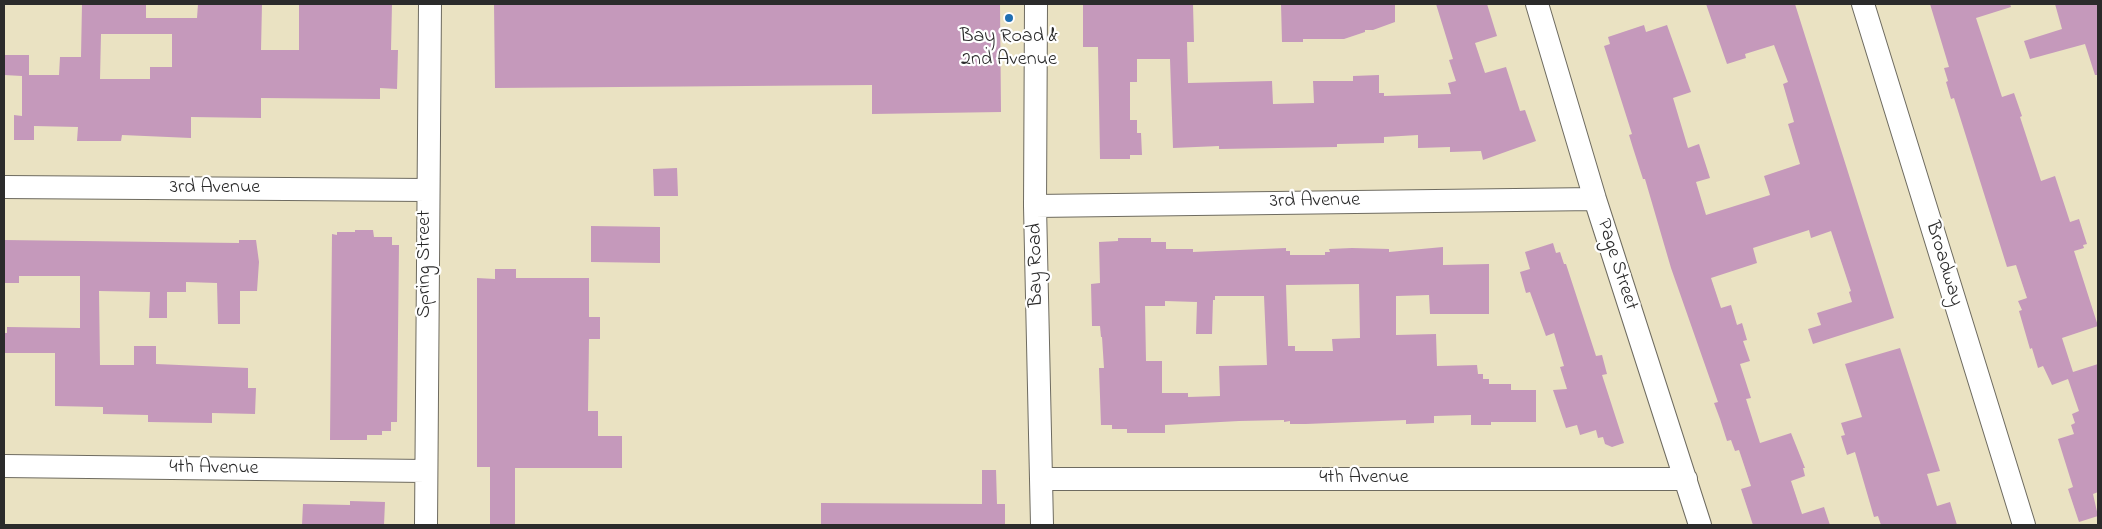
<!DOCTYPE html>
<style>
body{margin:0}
#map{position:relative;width:2102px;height:529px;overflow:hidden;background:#eae2c2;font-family:"Indie Flower",sans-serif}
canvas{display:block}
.frame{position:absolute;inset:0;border:5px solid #2b2b2b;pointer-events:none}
</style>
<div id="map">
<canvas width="2102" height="529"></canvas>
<div class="frame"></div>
</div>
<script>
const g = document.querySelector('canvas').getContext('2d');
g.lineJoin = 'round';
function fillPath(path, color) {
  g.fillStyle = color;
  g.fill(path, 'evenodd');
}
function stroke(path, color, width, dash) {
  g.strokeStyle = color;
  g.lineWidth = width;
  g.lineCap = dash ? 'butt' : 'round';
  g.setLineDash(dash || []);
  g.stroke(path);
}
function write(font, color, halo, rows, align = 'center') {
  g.font = font + ' "Indie Flower",sans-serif';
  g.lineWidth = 4.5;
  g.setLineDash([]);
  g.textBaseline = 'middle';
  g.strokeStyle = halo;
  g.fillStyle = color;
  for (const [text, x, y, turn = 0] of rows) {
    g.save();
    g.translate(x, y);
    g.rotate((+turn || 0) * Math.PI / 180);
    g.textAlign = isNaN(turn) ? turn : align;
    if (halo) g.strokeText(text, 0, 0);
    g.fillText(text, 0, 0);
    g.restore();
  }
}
fillPath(new Path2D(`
 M82 4H146V18H197L198 4H262L261 50H299V4H392L391 50H398L397 89 380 88V99L261 98V118L191 117V138L122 135 121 141H77L78 127 34 126V140H14V115L22 116V76L4 75V55H29V75H59L60 57H81ZM101 34H172V67H150V79H100Z
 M494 4H1000L1001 112 872 114V85L495 88Z
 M1083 4H1193L1194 42H1187L1188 83 1272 81 1273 104 1314 103 1313 81H1353V76L1379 75V93H1384V96L1451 94 1448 83 1456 81 1449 60 1453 59 1436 4H1487L1497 36 1475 43 1485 73 1506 67 1520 111 1525 110 1536 141 1483 160 1481 151 1450 152V147L1418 148V135L1384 137V143L1337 144V147L1219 149V146L1173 148 1170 59H1137V82H1130V120H1137V133H1141L1142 155H1130V159H1100L1098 47H1083Z
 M1281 4H1395V22L1373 30H1365V32L1344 39H1303V42H1282Z
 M1706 4H1795L1894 318 1813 344 1808 329 1821 325 1817 313 1852 302 1849 292 1851 291 1831 231 1811 238 1809 230 1753 248 1757 263 1711 278 1721 308 1731 305 1737 325 1742 323 1747 340 1743 341 1750 361 1740 364 1751 398 1746 399 1760 443 1791 433 1805 468H1803L1805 476 1791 481 1802 514 1824 507 1830 525H1753L1741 489 1751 486 1739 450 1735 451 1731 440 1727 441 1720 419 1714 403 1718 402 1671 268 1645 179H1643L1633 148 1629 135 1632 134 1604 46 1610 44 1608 37 1644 25 1646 32 1667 25 1691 92 1673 98 1688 148 1699 144 1710 178 1696 182 1706 215 1770 195 1764 176 1800 164 1788 124 1794 122 1783 84 1788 82 1774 45 1745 54 1746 58 1727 64Z
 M1930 4H2010L2011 7 1976 18 2002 97 2014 93 2022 116 2020 117 2041 181 2055 176 2070 222 2079 219 2087 244 2083 245 2084 248 2074 251 2098 326 2062 338 2073 372 2098 364V492L2093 494 2098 516 2079 522 2068 489 2073 487 2058 439 2074 434 2071 425 2075 423 2072 414 2079 411 2068 379 2052 385 2043 366 2038 368 2032 348 2030 349 2019 311 2022 310 2018 301 2027 298 2016 265 2007 267 1954 98 1951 99 1946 82 1948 81 1944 68 1949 67Z
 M2055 4H2098V75H2095L2085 44 2030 59 2024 41 2062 29Z
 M677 168 678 196H654L653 169Z
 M591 226 660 227V263L591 262Z
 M355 230H373L374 237H392V245H399L397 422H391V431H382V435H367V440H330L332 234 337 235V232H355Z
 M1118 238H1151V242H1166V249H1193V252L1286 248V251H1290V255H1325V252H1330L1329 249 1352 248 1389 249V252L1443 247V265L1489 264V314H1430L1429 295 1396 296V335L1436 334 1437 366 1477 365 1478 374H1483V379H1489V384H1511V390H1536V422H1491V425H1471V415L1434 416V423L1406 424V420L1306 424H1290V421L1284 422V420L1239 421 1165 425V433H1127V429H1112V425H1101L1099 368H1104L1102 337H1101L1100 326H1092L1091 284 1100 283 1099 242 1118 241ZM1359 284 1360 338 1332 339 1333 351H1295V346H1288L1286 285ZM1215 296H1264L1267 365 1219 366 1220 396 1188 397V393H1162V361H1146L1145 306H1165V301L1197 302 1196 334H1212L1213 300H1215Z
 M4 240 239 243V240H256L259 262 257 291H240V324H218L217 283 186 282V292H167V318H149L150 292 99 291 100 365H134V346H156V364L248 368V388H256L255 414 212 413V423L148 422V415L103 414V407L55 406V353H4V333H7V327L80 328V276H19V283H4Z
 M1553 243 1556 253 1560 252 1564 264H1566L1596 356 1602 355 1607 374 1602 375 1624 443 1612 447 1605 444 1603 437 1598 438 1596 430 1580 435 1577 425 1566 428 1553 390 1567 389 1560 367 1564 366 1554 333 1546 336 1530 292 1526 293 1520 272 1530 269 1525 252Z
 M495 269H516V278H589V317H600V339H589L588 411H598V436H622V468H515V525H490V467H477V278L495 279Z
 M1900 348 1940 471 1927 474 1937 506 1950 502 1957 525H1881L1878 516 1874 517 1855 452 1847 455 1841 436 1845 435 1841 423 1862 417 1845 364Z
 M982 470H996L997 504H1005V525H821V503L982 504Z
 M350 501 385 502 384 525H302L303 504 350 505Z`), '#c599bb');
const minor = new Path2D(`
 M1036 4 1035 206 1042 525
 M1537 4 1595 199 1700 525
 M1863 4 2024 525
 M4 187 427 190
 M1035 206 1595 199
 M4 466 425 471
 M1041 479H1686
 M426 525 430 4`);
stroke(minor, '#6e6b60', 24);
stroke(minor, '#fff', 22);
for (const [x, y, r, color] of [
 [1009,18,5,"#1f6fb2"]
]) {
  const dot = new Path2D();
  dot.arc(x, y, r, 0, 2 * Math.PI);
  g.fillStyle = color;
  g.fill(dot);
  stroke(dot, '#fff', 2);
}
write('20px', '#2b2b2b', '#fff', [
 ["Bay Road &",1009,38],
 ["2nd Avenue",1009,61]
]);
write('20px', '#2b2b2b', '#fff', [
 ["3rd Avenue",215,189],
 ["3rd Avenue",1315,202,-1],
 ["Spring Street",426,264,-90],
 ["Broadway",1943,264,73],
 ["Bay Road",1037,265,-91],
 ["Page Street",1616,265,72],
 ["4th Avenue",214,469,1],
 ["4th Avenue",1364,479]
]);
</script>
